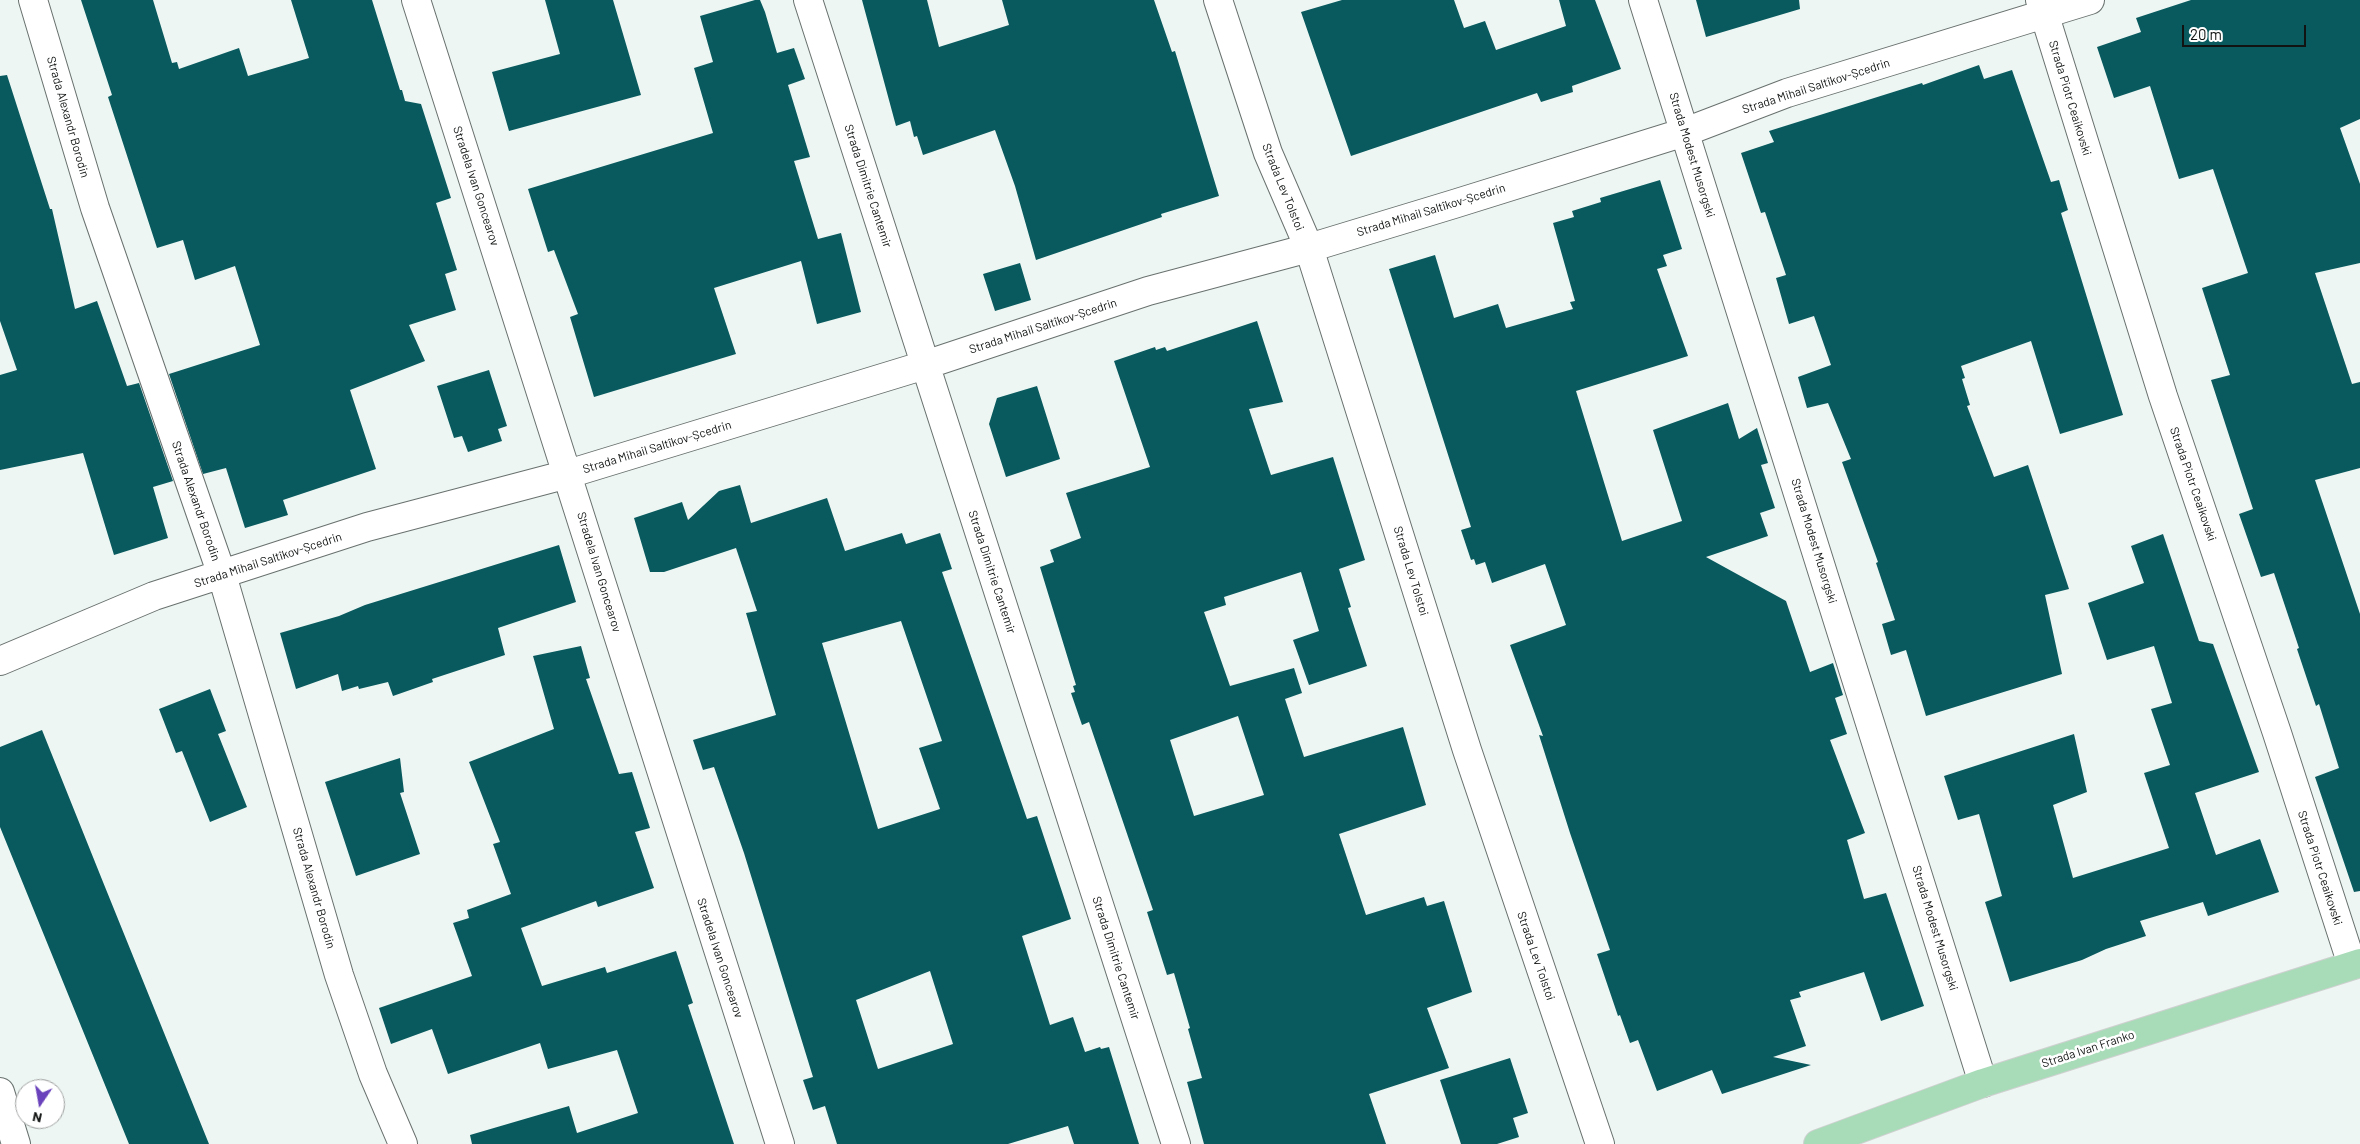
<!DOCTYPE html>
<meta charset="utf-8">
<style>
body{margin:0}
#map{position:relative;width:2360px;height:1144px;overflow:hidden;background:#edf6f3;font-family:Barlow,sans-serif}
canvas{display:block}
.north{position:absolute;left:15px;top:1079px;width:50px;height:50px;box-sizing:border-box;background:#fff;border:1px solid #9fa1a0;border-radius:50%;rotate:192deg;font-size:14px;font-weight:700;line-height:20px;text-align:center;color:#101312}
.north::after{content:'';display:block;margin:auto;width:18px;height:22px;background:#6a42bb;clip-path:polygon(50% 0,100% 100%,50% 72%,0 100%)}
.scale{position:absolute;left:2182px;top:25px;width:124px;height:22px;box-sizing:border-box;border:2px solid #101312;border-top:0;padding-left:6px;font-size:15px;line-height:18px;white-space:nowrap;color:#101312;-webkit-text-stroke:4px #fff;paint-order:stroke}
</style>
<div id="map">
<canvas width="2360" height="1144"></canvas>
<div class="north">N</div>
<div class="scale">20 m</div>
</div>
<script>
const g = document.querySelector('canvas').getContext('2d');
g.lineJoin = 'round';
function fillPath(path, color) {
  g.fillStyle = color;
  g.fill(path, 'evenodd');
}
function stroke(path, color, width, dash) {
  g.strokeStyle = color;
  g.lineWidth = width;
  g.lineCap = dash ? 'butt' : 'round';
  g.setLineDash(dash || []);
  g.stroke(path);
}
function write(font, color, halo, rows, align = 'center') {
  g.font = font + ' Barlow,sans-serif';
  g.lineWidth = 5;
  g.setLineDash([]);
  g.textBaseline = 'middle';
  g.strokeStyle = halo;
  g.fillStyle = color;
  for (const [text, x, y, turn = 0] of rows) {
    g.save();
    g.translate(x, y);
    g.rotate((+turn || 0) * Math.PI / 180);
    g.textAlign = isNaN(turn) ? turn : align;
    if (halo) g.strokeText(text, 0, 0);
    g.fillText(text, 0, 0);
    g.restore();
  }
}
fillPath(new Path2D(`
 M81 0H153L172 63 177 62 179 69 239 48 248 76 309 58 291 0H372L400 90H402L405 101 421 104 451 198 436 203 457 270 445 274 456 310 409 325 425 361 350 390 376 469 283 500 288 515 245 528 226 468 203 474 169 374 260 345 235 266 195 280 183 240 157 248 108 97 112 95Z
 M545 0H613L641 95 509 131 492 72 560 54Z
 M755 0H760L765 12 777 53 794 48 805 79 788 85 810 157 794 161 818 239 841 233 861 312 817 324 801 261 714 288 736 354 594 397 570 317 578 314 554 250 548 252 528 189 713 133 694 68 713 62 700 16Z
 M862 0H927L939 47 1009 25 1002 0H1154L1172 52 1175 51 1219 196 1161 214 1162 217 1036 260 1015 186 995 130 923 155 917 136 914 137 910 121 896 126Z
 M1342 0H1454L1464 28 1485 21 1496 50 1566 26 1559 0H1595L1621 69 1572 86 1573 92 1541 102 1537 93 1351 156 1301 12Z
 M1696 0H1799L1800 9 1706 37Z
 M2191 0H2360V119L2340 128 2360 184V263L2315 273 2352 384 2360 382V468L2315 480 2360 614V891L2354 892 2315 777 2339 768 2319 704 2316 706 2297 649 2299 648 2274 573 2261 577 2239 514 2253 509 2211 380 2230 375 2202 288 2248 273 2213 169 2179 179 2150 86 2114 98 2097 47 2141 32 2136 18Z
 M1979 65 1984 79 2012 70 2051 182 2059 180 2068 210 2061 213 2123 415 2060 434 2031 341 1961 366 1965 378 1962 379 1970 405 1967 406 1994 477 2028 465 2069 589 2045 595 2062 674 1926 716 1906 650 1891 655 1882 624 1895 620 1876 563 1878 562 1842 462 1851 459 1828 403 1807 408 1798 377 1831 365 1814 316 1789 324 1776 278 1786 275 1765 212 1761 213 1741 153 1774 142 1769 131 1922 83 1923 85Z
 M7 75 50 209H52L75 309 97 301 127 386 139 383 173 481 153 487 168 538 114 555 83 453 0 470V375L17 370 0 321V76Z
 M1660 180 1682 249 1663 255 1667 266 1657 269 1688 356 1576 391 1622 541 1682 521 1653 430 1728 403 1739 439 1757 428 1768 463 1761 465 1775 508 1760 513 1768 536 1706 557 1786 601 1810 672 1833 663 1843 695 1835 698 1847 734 1830 740 1865 833 1847 840 1864 899 1886 893 1924 1006 1881 1021 1864 972 1799 992 1801 997 1790 1000 1806 1046 1773 1057 1811 1065 1722 1094 1712 1070 1657 1091 1638 1040 1630 1043 1620 1015 1618 1016 1597 954 1610 950 1570 833 1539 735 1543 736 1510 645 1566 625 1545 564 1492 583 1485 562 1476 565 1474 559 1471 560 1461 530 1471 527 1389 269 1435 255 1454 318 1498 304 1506 328 1573 309 1570 302 1575 301 1553 223 1574 217 1572 211 1601 202 1600 198Z
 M1020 263 1031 300 995 311 983 274Z
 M1257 321 1283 402 1249 409 1271 475 1333 457 1365 560 1339 569 1351 607 1348 608 1367 666 1309 685 1293 640 1319 631 1301 572 1224 597 1226 605 1204 612 1230 686 1294 668 1302 693 1285 699 1304 757 1403 727 1426 805 1339 834 1366 915 1424 897 1427 906 1444 901 1472 992 1427 1008 1449 1068 1369 1094 1386 1144H1204L1187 1082 1202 1078 1188 1029 1190 1028 1174 973 1167 975 1147 912 1153 910 1089 722 1082 725 1071 693 1075 692 1073 686 1076 685 1040 567 1054 562 1050 550 1081 538 1066 493 1150 467 1114 361 1155 347 1156 350 1165 347 1167 351ZM1238 716 1264 795 1194 816 1170 740Z
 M489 370 507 426 498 429 502 441 468 452 462 436 454 438 437 386Z
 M1037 386 1060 459 1006 477 989 424 997 398Z
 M740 485 751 523 827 498 845 551 902 533 906 544 940 533 952 569 942 572 1027 819 1037 816 1071 919 1022 936 1050 1025 1073 1017 1085 1052 1100 1047 1101 1049 1109 1047 1139 1144H1074L1068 1126 1008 1144H837L825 1106 813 1110 803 1080 813 1077 744 853 714 767 703 770 693 740 776 715 746 613 757 611 736 548 664 572H650L634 518 682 502 688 520 719 491ZM901 621 942 741 919 748 940 809 878 829 822 643ZM930 971 953 1044 878 1069 856 1000Z
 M2163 534 2199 641 2213 644 2259 772 2195 793 2216 855 2260 839 2279 892 2208 916 2203 902 2140 921 2146 936 2106 949 2082 960 2010 982 1985 902 2002 896 1979 814 1958 820 1944 776 2074 734 2087 792 2053 805 2073 878 2169 848 2144 773 2170 765 2151 709 2172 703 2154 646 2107 660 2088 603 2144 583 2131 546Z
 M559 545 576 602 498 628 505 655 432 679 433 682 393 696 388 682 359 689 358 686 342 691 338 674 296 689 280 633 339 616 365 605Z
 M581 646 590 678 586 679 619 774 632 772 650 828 635 832 654 888 598 907 596 901 521 928 542 986 605 967 607 973 676 951 693 1003 688 1005 734 1144H472L470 1135 569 1106 577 1133 638 1113 617 1050 548 1069 540 1043 448 1074 432 1029 391 1044 379 1008 472 976 453 923 469 918 467 910 511 894 493 844 500 842 469 762 554 729 533 656Z
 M210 689 226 731 218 734 247 807 210 822 182 751 176 753 159 709Z
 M42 730 103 882 209 1144H129L0 827V747Z
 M400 758 404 792 400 793 420 854 356 876 325 782Z
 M1510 1058 1528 1113 1513 1118 1519 1137 1497 1144H1461L1440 1080Z`), '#085a5e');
const minor = new Path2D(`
 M33 0 95 208 222 575 339 975 373 1074 403 1144
 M416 0C539 381 657 763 780 1144
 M808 0 1176 1144
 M1218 0 1268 153 1309 248 1467 750 1600 1144
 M1643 0 1983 1083
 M2040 0 2163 396 2277 733 2352 965
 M0 661 154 596 367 527 568 474 925 365 1148 291 1309 248 1454 204 1685 132 1787 93 2090 0
 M0 1092 16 1144`);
const major = new Path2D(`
 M1818 1144 1983 1083 2360 963`);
stroke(minor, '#69716f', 30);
stroke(major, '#cfd0d0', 30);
stroke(minor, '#fff', 28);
stroke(major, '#a8dcb9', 28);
write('12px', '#101312', '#fff', [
 ["Strada Mihail Saltîkov-Șcedrin",1816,86,-18],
 ["Strada Piotr Ceaikovski",2070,98,73],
 ["Strada Alexandr Borodin",68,117,74],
 ["Strada Modest Musorgski",1692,155,73],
 ["Stradela Ivan Goncearov",476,186,72],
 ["Strada Dimitrie Cantemir",868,186,72],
 ["Strada Lev Tolstoi",1283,187,68],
 ["Strada Mihail Saltîkov-Șcedrin",1431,210,-17],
 ["Strada Mihail Saltîkov-Șcedrin",1043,326,-18],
 ["Strada Mihail Saltîkov-Șcedrin",657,447,-17],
 ["Strada Piotr Ceaikovski",2193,484,71],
 ["Strada Alexandr Borodin",196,501,71],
 ["Strada Modest Musorgski",1814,541,73],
 ["Strada Mihail Saltîkov-Șcedrin",268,560,-18],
 ["Strada Lev Tolstoi",1411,571,73],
 ["Stradela Ivan Goncearov",599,572,73],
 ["Strada Dimitrie Cantemir",992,572,72],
 ["Strada Piotr Ceaikovski",2320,868,72],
 ["Strada Alexandr Borodin",314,888,74],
 ["Strada Modest Musorgski",1935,928,73],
 ["Strada Lev Tolstoi",1536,956,71],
 ["Stradela Ivan Goncearov",720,958,72],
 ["Strada Dimitrie Cantemir",1116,958,72],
 ["Strada Ivan Franko",2088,1049,-18]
]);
</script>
